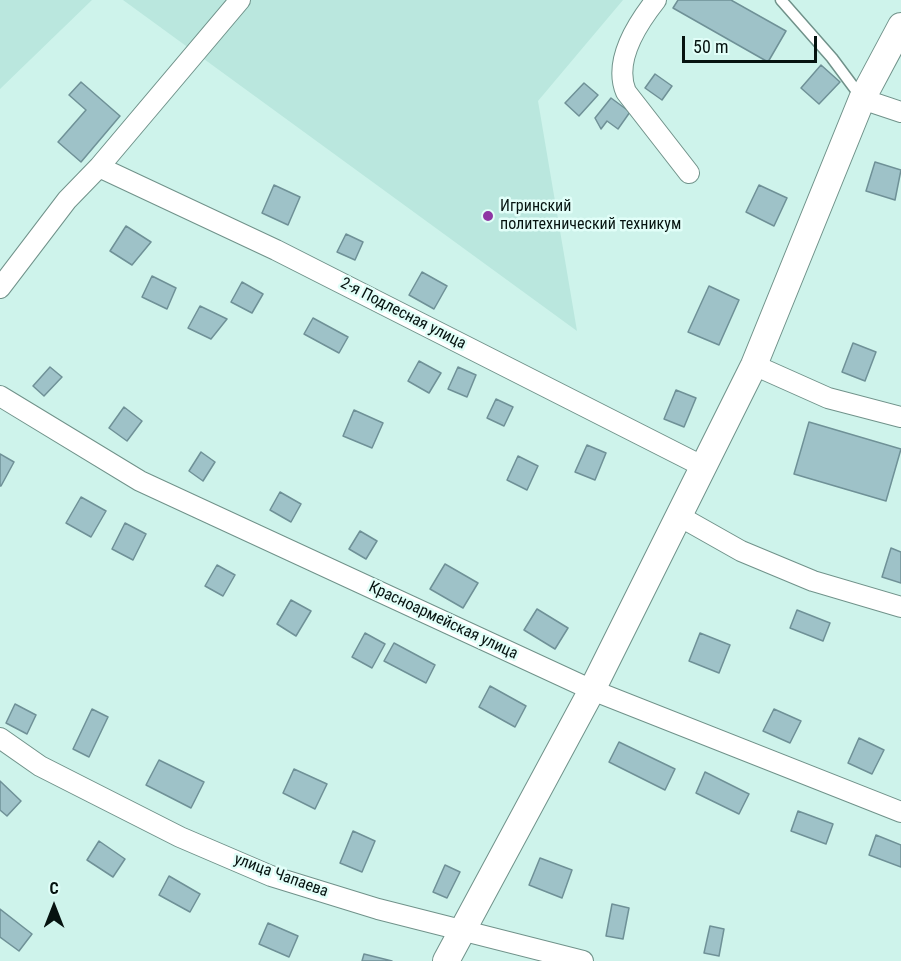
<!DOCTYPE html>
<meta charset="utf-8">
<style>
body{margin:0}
#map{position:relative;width:901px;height:961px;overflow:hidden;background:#cef3eb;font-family:"Roboto Condensed",sans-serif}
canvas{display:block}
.north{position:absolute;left:24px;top:877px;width:60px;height:60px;-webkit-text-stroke:4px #e1fef8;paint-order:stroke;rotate:0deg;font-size:16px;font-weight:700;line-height:24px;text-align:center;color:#061310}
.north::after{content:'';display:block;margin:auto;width:21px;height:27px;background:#061310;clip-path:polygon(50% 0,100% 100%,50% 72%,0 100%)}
.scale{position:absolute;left:682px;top:36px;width:135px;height:27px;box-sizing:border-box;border:3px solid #061310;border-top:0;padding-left:8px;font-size:18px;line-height:21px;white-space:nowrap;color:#061310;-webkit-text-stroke:4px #e1fef8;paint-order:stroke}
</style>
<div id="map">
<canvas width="901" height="961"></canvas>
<div class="north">С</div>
<div class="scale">50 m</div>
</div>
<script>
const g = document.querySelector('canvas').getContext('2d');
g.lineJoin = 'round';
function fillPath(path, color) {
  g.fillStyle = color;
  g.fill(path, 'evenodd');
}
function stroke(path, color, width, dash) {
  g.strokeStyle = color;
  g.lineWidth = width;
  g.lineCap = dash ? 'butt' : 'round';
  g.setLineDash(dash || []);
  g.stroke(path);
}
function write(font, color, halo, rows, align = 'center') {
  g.font = font + ' "Roboto Condensed",sans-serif';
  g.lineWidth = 5;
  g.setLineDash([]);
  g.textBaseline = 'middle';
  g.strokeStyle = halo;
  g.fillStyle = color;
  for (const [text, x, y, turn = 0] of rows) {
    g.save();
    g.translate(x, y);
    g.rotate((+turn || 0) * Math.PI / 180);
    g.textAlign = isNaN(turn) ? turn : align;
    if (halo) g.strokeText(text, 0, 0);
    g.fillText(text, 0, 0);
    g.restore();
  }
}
fillPath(new Path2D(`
 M0 0H92L0 89Z
 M123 0H623L538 101 577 331Z`), '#bae7de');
const building = new Path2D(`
 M678 0H731L786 31 768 62 673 8Z
 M821 65 840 82 819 104 801 88Z
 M655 74 672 86 662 100 645 88Z
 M81 82 120 116 81 162 58 142 86 110 69 95Z
 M584 83 598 95 579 116 565 103Z
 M611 98 630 112 618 129 607 121 601 129 595 118Z
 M875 162 901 170 895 200 866 191Z
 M274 185 300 197 288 225 262 213Z
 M759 185 787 198 774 226 746 212Z
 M126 226 151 242 132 265 110 251Z
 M346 234 363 242 355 260 337 252Z
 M422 272 447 286 434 309 409 295Z
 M152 276 176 288 167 309 142 297Z
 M242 282 263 294 252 313 231 302Z
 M709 286 739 300 719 345 688 332Z
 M200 306 227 319 211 339 188 328Z
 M313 318 348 337 339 353 304 334Z
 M853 343 876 352 865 381 842 372Z
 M419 361 441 373 429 393 408 381Z
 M50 367 62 377 44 396 33 386Z
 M458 367 476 375 467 397 448 389Z
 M676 390 696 398 684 427 664 419Z
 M496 399 513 407 504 426 487 418Z
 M124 407 142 421 127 441 109 428Z
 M354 410 383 423 372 448 343 436Z
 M809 422 901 449 886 501 794 474Z
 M587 445 606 453 595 480 575 472Z
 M201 452 215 462 203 481 189 471Z
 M0 454 14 462 1 486H0Z
 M518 456 538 466 527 490 507 480Z
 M280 492 301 504 291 522 270 510Z
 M81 497 106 511 91 537 66 523Z
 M125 523 146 534 133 560 112 549Z
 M360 531 377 541 366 559 349 549Z
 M891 548 901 552V583L882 577Z
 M445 564 478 583 463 608 430 589Z
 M217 565 235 575 223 596 205 586Z
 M291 600 311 611 296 636 277 624Z
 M537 609 568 628 555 649 524 630Z
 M797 610 830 623 823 641 790 628Z
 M365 633 385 644 372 668 352 657Z
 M700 633 730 645 719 673 689 661Z
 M394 643 435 665 426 683 384 661Z
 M490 686 526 706 515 727 479 707Z
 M15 704 36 715 27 734 6 723Z
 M92 709 108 717 89 757 73 749Z
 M774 709 801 721 790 743 763 731Z
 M859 738 884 750 872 774 848 763Z
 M619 742 675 769 665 790 609 762Z
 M159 760 204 782 191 808 146 785Z
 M294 769 327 784 315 809 283 793Z
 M705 772 749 794 739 814 696 793Z
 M0 781 21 801 7 816 0 810Z
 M798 811 833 824 826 844 791 831Z
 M353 831 375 841 362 872 340 863Z
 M876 835 901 845V867L869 855Z
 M99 841 125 859 113 877 87 860Z
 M540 858 572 870 562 898 529 885Z
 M445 865 460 872 447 898 433 892Z
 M169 876 200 894 190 912 159 895Z
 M612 904 629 908 623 939 606 936Z
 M0 909 32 934 19 951 0 937Z
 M268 923 298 936 289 957 259 944Z
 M710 926 724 929 719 956 704 953Z
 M364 954 392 961H362Z`);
fillPath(building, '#9ec2c8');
stroke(building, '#6f9197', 1.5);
const service = new Path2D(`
 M781 0 832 58 861 97`);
const minor = new Path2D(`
 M656 0C637 24 613 61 626 92L689 173
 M862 99 901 112
 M99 167 276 250 704 467
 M0 288 67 200 99 167 240 0
 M754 365 828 398 901 417
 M0 396 140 481 592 690 901 812
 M679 516 741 551 813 581 901 607
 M0 738 40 766 180 837 271 876 378 909 583 961`);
const tertiary = new Path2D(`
 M446 961 592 690 754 365 862 99 901 26`);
stroke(service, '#70928a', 13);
stroke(minor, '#70928a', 22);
stroke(tertiary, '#70928a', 28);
stroke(service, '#fff', 10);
stroke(minor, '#fff', 20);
stroke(tertiary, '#fff', 26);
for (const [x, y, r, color] of [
 [488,216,6,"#8e36a3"]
]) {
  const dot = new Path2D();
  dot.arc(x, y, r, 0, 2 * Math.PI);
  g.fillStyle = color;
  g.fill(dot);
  stroke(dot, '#e1fef8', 2);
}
write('16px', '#061310', '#e1fef8', [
 ["Игринский",500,207],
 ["политехнический техникум",500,225]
], 'left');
write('16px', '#061310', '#e1fef8', [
 ["2-я Подлесная улица",403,314,27],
 ["Красноармейская улица",443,621,25],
 ["улица Чапаева",281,876,20]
]);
</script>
